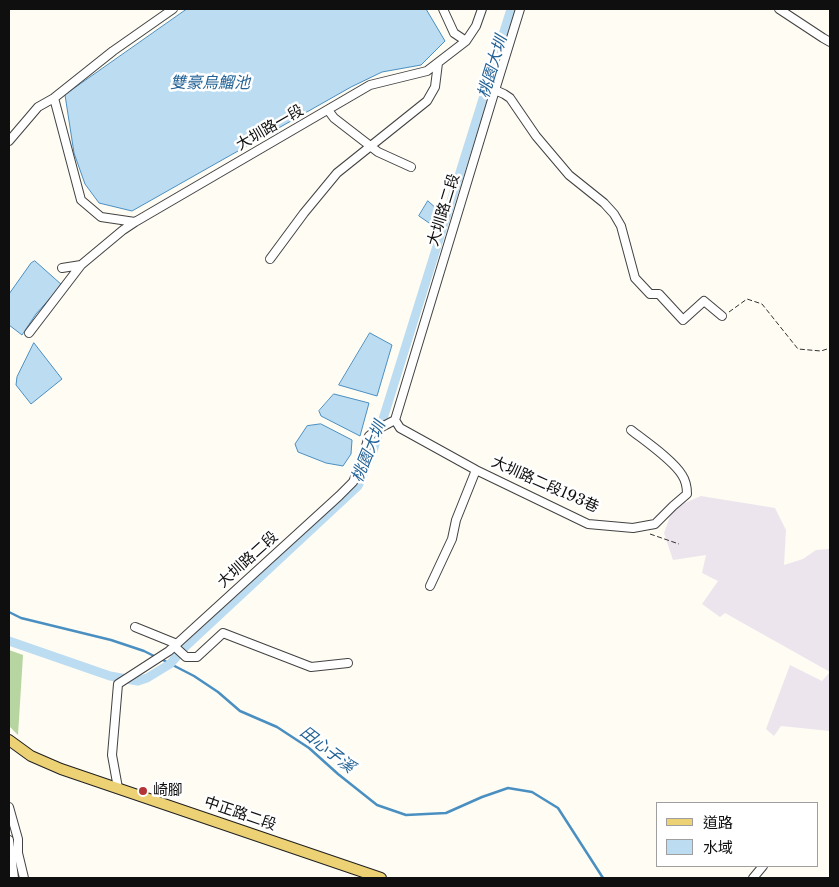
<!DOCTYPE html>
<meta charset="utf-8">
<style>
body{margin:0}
#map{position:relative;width:839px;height:887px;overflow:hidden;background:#fefcf3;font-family:"Libre Baskerville","Noto Sans TC",serif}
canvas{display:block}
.frame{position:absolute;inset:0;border:10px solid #0f0f0f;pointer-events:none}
.legend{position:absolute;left:656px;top:802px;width:162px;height:65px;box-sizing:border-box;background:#fff;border:1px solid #9f9f9f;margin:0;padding:6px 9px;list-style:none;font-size:15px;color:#0f0f0f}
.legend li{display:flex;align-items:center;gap:10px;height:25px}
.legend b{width:25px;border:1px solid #9f9f9f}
</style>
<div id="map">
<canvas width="839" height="887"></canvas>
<div class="frame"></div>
<ul class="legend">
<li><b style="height:6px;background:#ecd175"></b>道路</li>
<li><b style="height:14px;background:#bcdcf1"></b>水域</li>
</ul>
</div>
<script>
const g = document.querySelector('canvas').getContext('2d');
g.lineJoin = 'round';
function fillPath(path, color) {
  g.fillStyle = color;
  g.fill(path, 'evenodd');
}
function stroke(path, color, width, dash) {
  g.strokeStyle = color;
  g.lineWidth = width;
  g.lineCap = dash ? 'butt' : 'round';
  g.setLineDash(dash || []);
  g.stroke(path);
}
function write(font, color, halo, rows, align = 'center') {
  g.font = font + ' "Libre Baskerville","Noto Sans TC",serif';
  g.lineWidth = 5;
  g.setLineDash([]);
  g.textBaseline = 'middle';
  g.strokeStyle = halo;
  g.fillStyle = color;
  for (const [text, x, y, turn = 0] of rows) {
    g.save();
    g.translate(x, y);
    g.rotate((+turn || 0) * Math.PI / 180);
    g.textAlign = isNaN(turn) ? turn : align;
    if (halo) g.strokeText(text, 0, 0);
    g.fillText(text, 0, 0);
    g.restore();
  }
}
fillPath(new Path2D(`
 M701 496 775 508 786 530 784 565 803 559 816 550 830 549V731L781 726 774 736 766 729 790 665 822 681 830 672 725 613 720 617 702 604 718 581 702 573 706 555 673 560 664 533 673 508Z`), '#ece5ed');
fillPath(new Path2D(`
 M9 650 23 655 18 735 9 726Z`), '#b7d5a0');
const water = new Path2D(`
 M187 9H426L445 41 421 65 382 72 351 87 132 211 99 203 85 184 74 153 65 95Z
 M428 201 438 210 432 225 419 216Z
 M35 261 62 285 36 314 22 335 9 325V294L31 263Z
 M370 333 392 345 377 396 339 385Z
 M34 343 62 379 31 404 16 385 17 377Z
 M334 394 369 403 360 436 321 416 319 411Z
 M321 424 352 440 351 454 343 466 326 463 298 452 295 444 307 426Z`);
fillPath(water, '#bcdcf1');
stroke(water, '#4a8fc1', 1);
stroke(new Path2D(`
 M9 612 21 618 111 640 144 651 156 657
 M161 659 194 676 218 692 240 711 277 727 309 748 338 774 377 805 406 815 446 813 482 797 508 788 532 792 558 808 603 878`), '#4a8fc1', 2.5);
stroke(new Path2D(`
 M9 641 110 676 138 681 147 678 170 664 186 646 358 486 373 451 511 9`), '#bcdcf1', 9);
const minor = new Path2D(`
 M443 9 454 33 466 41
 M779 9 823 38 830 42
 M495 90 504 94 510 98 536 136 569 175 604 203 614 214 621 226 635 278 650 294H659L683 320 704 301 722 316
 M54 98 81 200 101 217 135 222
 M328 110 334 118 378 152 411 167
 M9 141 38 107 54 98 113 51 173 9
 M270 259 304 213 337 173 427 101 435 87 438 63
 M62 268 81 265 123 230 135 222 370 85 427 71 466 41 476 26 482 9
 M29 333 81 265
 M395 420 495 90 520 9
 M395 420 400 428 476 470 588 524 633 528 655 524 673 506 687 494C687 487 686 481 682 475 673 460 645 441 631 430
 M430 586 452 539 456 520 476 470
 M135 627 177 644
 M174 646 186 657H197L223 633 311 667 348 663
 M118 788 112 755 118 684 169 651 339 496 353 482 361 463 369 436 376 430 395 420
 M9 807 18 839V853L24 878
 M9 840 14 878
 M753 878 763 866`);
const major = new Path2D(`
 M9 740 31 756 61 769 381 878`);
stroke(minor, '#424242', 10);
stroke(major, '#202020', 12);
stroke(new Path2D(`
 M729 312 747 299 762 304 798 349 821 351 830 348
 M650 534 679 544`), '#313131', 1, [5, 2.5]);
stroke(minor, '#fff', 8);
stroke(major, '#ecd175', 10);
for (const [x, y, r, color] of [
 [143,791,5,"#b33437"]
]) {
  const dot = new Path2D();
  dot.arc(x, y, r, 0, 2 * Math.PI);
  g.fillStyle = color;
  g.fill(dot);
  stroke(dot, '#fff', 2);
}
write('15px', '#0f0f0f', '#fff', [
 ["大圳路一段",270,128,-30],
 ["大圳路二段",444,210,-73],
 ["大圳路二段193巷",545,485,24],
 ["大圳路二段",248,560,-42],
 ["中正路二段",240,814,19]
]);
write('15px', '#0f0f0f', '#fff', [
 ["崎腳",153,791]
], 'left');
write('italic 16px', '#236296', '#fff', [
 ["桃園大圳",493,67,-73],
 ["雙豪烏鰡池",210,83],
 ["桃園大圳",369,452,-68],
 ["田心子溪",327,750,38]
]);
</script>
